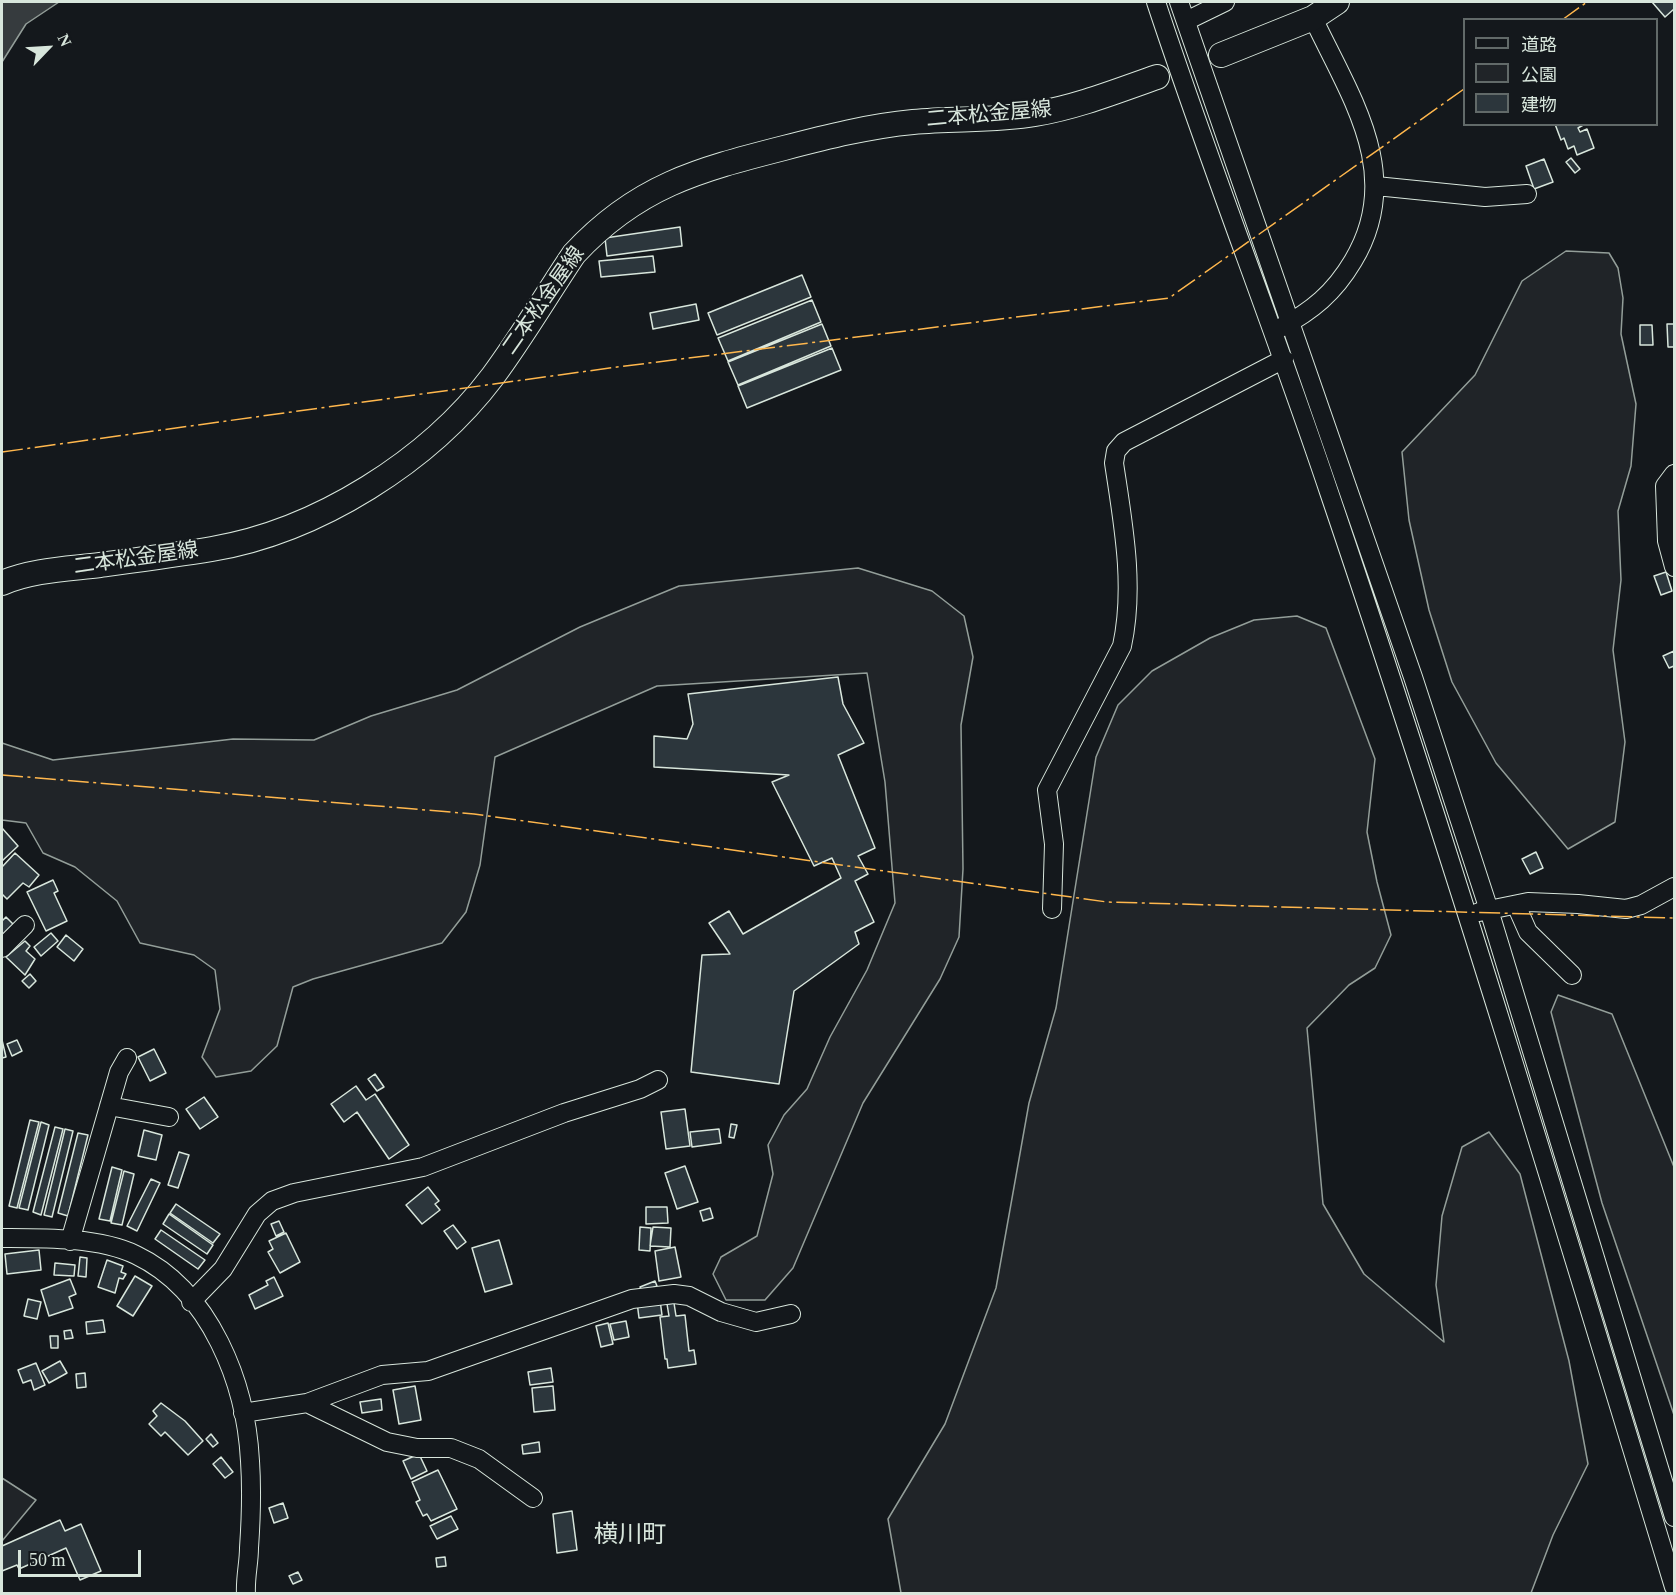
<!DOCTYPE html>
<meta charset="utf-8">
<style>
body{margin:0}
#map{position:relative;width:1676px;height:1595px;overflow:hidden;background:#14181c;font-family:"Times New Roman","Noto Sans JP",serif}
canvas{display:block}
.frame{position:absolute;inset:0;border:3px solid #d8e6dc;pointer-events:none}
.legend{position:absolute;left:1463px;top:18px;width:195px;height:108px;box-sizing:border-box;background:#14181c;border:2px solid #626a69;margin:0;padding:8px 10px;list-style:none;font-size:18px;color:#d8e6dc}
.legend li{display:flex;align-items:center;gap:12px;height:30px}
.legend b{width:30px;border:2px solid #626a69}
.north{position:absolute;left:18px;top:18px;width:60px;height:60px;-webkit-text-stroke:4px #14181c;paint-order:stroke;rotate:65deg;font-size:16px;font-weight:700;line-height:24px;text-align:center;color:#d8e6dc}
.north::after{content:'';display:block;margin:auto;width:21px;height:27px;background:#d8e6dc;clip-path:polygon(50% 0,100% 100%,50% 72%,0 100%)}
.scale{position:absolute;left:18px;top:1550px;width:123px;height:27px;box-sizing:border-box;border:3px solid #d8e6dc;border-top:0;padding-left:8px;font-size:18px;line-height:21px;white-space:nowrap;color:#d8e6dc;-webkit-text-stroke:4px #14181c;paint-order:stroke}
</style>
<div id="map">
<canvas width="1676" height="1595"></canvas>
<div class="frame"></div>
<ul class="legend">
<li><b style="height:8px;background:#14181c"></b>道路</li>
<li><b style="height:16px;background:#202428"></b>公園</li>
<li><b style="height:16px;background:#2c363c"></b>建物</li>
</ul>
<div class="north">N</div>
<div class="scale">50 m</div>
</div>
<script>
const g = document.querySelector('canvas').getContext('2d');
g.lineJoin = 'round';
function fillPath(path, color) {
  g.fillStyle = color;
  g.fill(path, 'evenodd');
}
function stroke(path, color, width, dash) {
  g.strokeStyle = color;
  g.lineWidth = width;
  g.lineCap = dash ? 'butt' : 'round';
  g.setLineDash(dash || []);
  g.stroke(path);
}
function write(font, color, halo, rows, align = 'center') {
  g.font = font + ' "Times New Roman","Noto Sans JP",serif';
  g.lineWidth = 4.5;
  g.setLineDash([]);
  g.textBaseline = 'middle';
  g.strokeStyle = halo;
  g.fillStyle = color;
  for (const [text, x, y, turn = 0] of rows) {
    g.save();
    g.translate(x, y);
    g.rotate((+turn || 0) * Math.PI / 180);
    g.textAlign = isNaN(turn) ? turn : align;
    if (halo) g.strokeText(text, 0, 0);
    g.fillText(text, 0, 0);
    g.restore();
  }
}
const green = new Path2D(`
 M1566 251 1609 253 1618 268 1623 298 1621 334 1636 404 1631 466 1618 511 1621 580 1613 650 1625 742 1615 822 1568 849 1496 763 1452 682 1429 610 1409 520 1402 452 1475 375 1522 281Z
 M858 568 932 591 964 616 973 657 961 725 963 869 959 937 940 979 863 1103 793 1268 765 1300H726L713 1274 721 1257 757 1236 773 1174 768 1145 784 1115 807 1089 830 1037 867 970 895 903 885 782 867 673 657 686 495 757 480 865 466 912 442 943 313 979 293 987 277 1046 251 1071 216 1077 202 1057 220 1009 215 970 194 955 140 943 117 901 75 867 43 853 26 823 2 820V743L53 760 233 739 314 740 371 716 457 690 580 627 679 586Z
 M1297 616 1326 628 1375 759 1367 832 1377 882 1391 935 1375 968 1349 985 1307 1028 1323 1204 1364 1274 1444 1342 1436 1285 1442 1216 1462 1147 1489 1132 1520 1174 1569 1361 1588 1464 1553 1535 1531 1593H901L888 1519 945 1424 996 1288 1029 1103 1056 1008 1096 757 1118 705 1152 671 1210 638 1254 620Z
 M1558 995 1612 1014 1674 1167V1415L1602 1203 1551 1012Z
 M2 1478 36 1500 2 1541Z`);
fillPath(green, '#202428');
stroke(green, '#939e99', 1.5);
const water = new Path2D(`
 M2 2H59L26 24 2 62Z`);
fillPath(water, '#363b3e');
stroke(water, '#939e99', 1.5);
const building = new Path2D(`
 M1652 2H1674V9L1665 17Z
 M1555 124H1585L1578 128 1580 132 1587 129 1594 148 1577 155 1574 146 1568 149 1564 138 1561 140Z
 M1571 158 1580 169 1575 173 1566 162Z
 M1544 159 1553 182 1534 189 1526 166Z
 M680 227 682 246 607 256 605 238Z
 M653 256 655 272 601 277 599 261Z
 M802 275 811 297 717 335 708 313Z
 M812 300 821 322 728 361 718 338Z
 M696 304 699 320 653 329 650 313Z
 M822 324 831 346 738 385 728 362Z
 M1667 324H1674V347H1668Z
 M1640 325H1652L1653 345H1640Z
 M832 348 841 370 747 408 738 386Z
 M1666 572 1672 591 1661 595 1654 576Z
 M1674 651V666L1669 668 1663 656Z
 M838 677 843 704 864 743 838 755 875 848 858 856 868 874 855 881 874 922 855 932 859 944 794 991 779 1084 691 1072 702 955 730 954 709 923 729 911 743 934 841 878 832 858 814 866 772 782 789 775 654 767V736L687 739 693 724 688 694Z
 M2 828 18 846 2 861Z
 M1536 852 1543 868 1530 874 1522 859Z
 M15 853 39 875 29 887 23 883 7 899 2 894V867Z
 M53 880 58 891 54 893 67 921 46 931 27 892Z
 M6 917 15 926 2 941V921Z
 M51 933 58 941 41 956 34 947Z
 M66 935 83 949 74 961 57 947Z
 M25 941 30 946 26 951 35 959 25 975 6 957Z
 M30 974 36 981 29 988 22 981Z
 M2 1040 6 1057 2 1058Z
 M17 1040 22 1051 12 1056 7 1044Z
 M154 1049 166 1073 150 1081 138 1057Z
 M375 1074 384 1087 377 1091 368 1079Z
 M356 1086 366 1100 375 1094 409 1145 389 1159 357 1112 344 1122 331 1104Z
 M204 1097 218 1117 200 1129 186 1109Z
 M685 1109 690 1146 666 1149 661 1112Z
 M30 1120 39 1122 17 1208 9 1206Z
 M41 1122 49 1125 28 1210 19 1208Z
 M731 1124 737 1125 734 1138 729 1137Z
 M55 1127 63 1129 41 1215 33 1212Z
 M65 1129 73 1131 52 1217 44 1215Z
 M719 1129 721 1143 692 1147 690 1132Z
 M144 1130 162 1135 156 1160 138 1156Z
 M78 1133 88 1135 68 1216 58 1213Z
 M179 1152 189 1155 178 1188 168 1185Z
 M685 1166 698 1202 677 1209 665 1173Z
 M112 1167 122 1170 110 1221 99 1219Z
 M124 1171 134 1174 122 1225 111 1223Z
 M151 1179 160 1183 137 1231 127 1226Z
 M428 1187 439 1201 435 1204 440 1210 422 1224 406 1205Z
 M176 1204 220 1234 213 1243 170 1213Z
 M646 1207H667L668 1223 646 1224Z
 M710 1208 713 1218 703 1221 700 1211Z
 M169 1214 213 1245 207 1254 163 1224Z
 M279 1221 284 1232 276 1236 271 1224Z
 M453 1225 466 1242 457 1249 444 1231Z
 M640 1227 651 1228 650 1251 639 1250Z
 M653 1227 671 1228 670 1247 650 1246Z
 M161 1230 205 1260 198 1269 155 1239Z
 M286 1233 300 1262 280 1273 268 1252 273 1249 269 1241Z
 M499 1240 512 1284 485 1292 472 1248Z
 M675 1247 681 1277 659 1281 655 1251Z
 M39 1250 41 1270 7 1274 5 1254Z
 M80 1257 87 1258 86 1277 78 1276Z
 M107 1260 123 1266 121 1272 126 1274 123 1279 119 1278 115 1293 98 1287Z
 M55 1263 75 1265 74 1276 54 1275Z
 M135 1276 152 1286 133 1316 117 1306Z
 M274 1277 283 1296 255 1309 249 1295 268 1285 266 1281Z
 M70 1279 76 1294 69 1297 73 1308 49 1316 41 1290Z
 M655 1281 657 1286 643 1292 640 1287Z
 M28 1299 41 1302 37 1319 24 1316Z
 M660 1300 662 1315 639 1318 637 1302Z
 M674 1303 676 1316 685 1315 689 1351 694 1350 696 1364 668 1368 667 1359H665L660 1317 669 1316 667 1304Z
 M103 1320 105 1332 87 1334 86 1322Z
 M626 1321 629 1337 614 1340 610 1324Z
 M608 1323 613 1344 601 1347 596 1326Z
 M71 1330 73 1338 65 1339 64 1331Z
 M50 1336H58V1348H51Z
 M60 1361 67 1373 49 1383 42 1371Z
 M36 1363 45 1385 34 1390 31 1380 23 1383 18 1370Z
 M551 1368 553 1382 530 1385 528 1372Z
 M85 1373 86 1387 77 1388 76 1374Z
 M415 1386 421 1420 399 1424 393 1390Z
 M553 1386 555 1410 534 1412 532 1388Z
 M381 1399 382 1410 362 1413 360 1402Z
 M161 1403 185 1421 203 1441 188 1455 165 1432 161 1436 149 1424 157 1416 153 1411Z
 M211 1434 218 1443 213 1447 206 1439Z
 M539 1442 540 1452 523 1454 522 1445Z
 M419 1454 427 1471 411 1479 403 1461Z
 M221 1457 233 1472 225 1478 213 1464Z
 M438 1470 457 1509 431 1521 427 1514 423 1516 416 1502 420 1500 412 1482Z
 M283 1503 288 1518 274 1523 269 1508Z
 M572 1511 577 1550 557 1553 553 1514Z
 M451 1516 458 1529 437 1539 430 1526Z
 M60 1520 65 1531 81 1524 101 1571 80 1580 66 1548 19 1569 17 1565 2 1571V1546Z
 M445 1557 446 1566 437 1567 436 1558Z
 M298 1572 302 1580 293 1584 289 1576Z`);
fillPath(building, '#2c363c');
stroke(building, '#d8e6dc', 1.5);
const minor = new Path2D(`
 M1156 2C1210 166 1274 328 1329 492 1452 855 1563 1221 1674 1587
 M1179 2 1413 677 1489 910 1674 1517
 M1186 21 1225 2
 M1376 186 1485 197 1527 194
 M1280 328C1312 311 1334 293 1353 261 1405 175 1351 98 1313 18
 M1674 474 1665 486 1667 541 1674 567
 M1516 905 1528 932 1572 975
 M1052 909 1054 844 1047 790 1122 646C1135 586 1123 523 1114 463L1116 451 1124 442 1284 359
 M1479 912 1528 902 1578 904 1626 909 1641 905 1674 887
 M2 948 25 925
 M109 1106 169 1117
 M2 1238C42 1238 99 1237 136 1255 211 1291 246 1384 250 1461 252 1490 251 1519 249 1548 249 1563 245 1578 246 1594
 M70 1241 119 1072 127 1058
 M191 1302 223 1269 257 1214 272 1201 294 1193 423 1167 564 1113 640 1089 658 1080
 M307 1403 387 1442 417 1448H451L479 1459 533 1498
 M243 1413 307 1403 382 1375 428 1371 632 1299 674 1294 689 1296 721 1312 756 1322 791 1314`);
const major = new Path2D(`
 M1221 55 1313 18 1337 2
 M2 583C32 570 67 569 100 565 137 560 175 555 212 549 318 531 429 461 493 376 522 337 547 294 574 254 637 186 698 170 784 148 826 137 870 126 913 122 954 118 995 121 1035 114 1077 107 1117 91 1157 77`);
stroke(minor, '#d8e6dc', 20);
stroke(major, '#d8e6dc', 26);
stroke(minor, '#14181c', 18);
stroke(major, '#14181c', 24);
stroke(new Path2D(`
 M1562 20 1587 2
 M2 452 617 367 1169 298 1464 89
 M2 775 474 814 1107 902 1674 918`), '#ffb74d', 1.5, [21, 4.5, 3, 4.5]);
write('21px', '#d8e6dc', '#14181c', [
 ["二本松金屋線",989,115,-5],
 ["二本松金屋線",544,301,-55],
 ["二本松金屋線",136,559,-8]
]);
write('24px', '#d8e6dc', '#14181c', [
 ["横川町",630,1536]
]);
</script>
